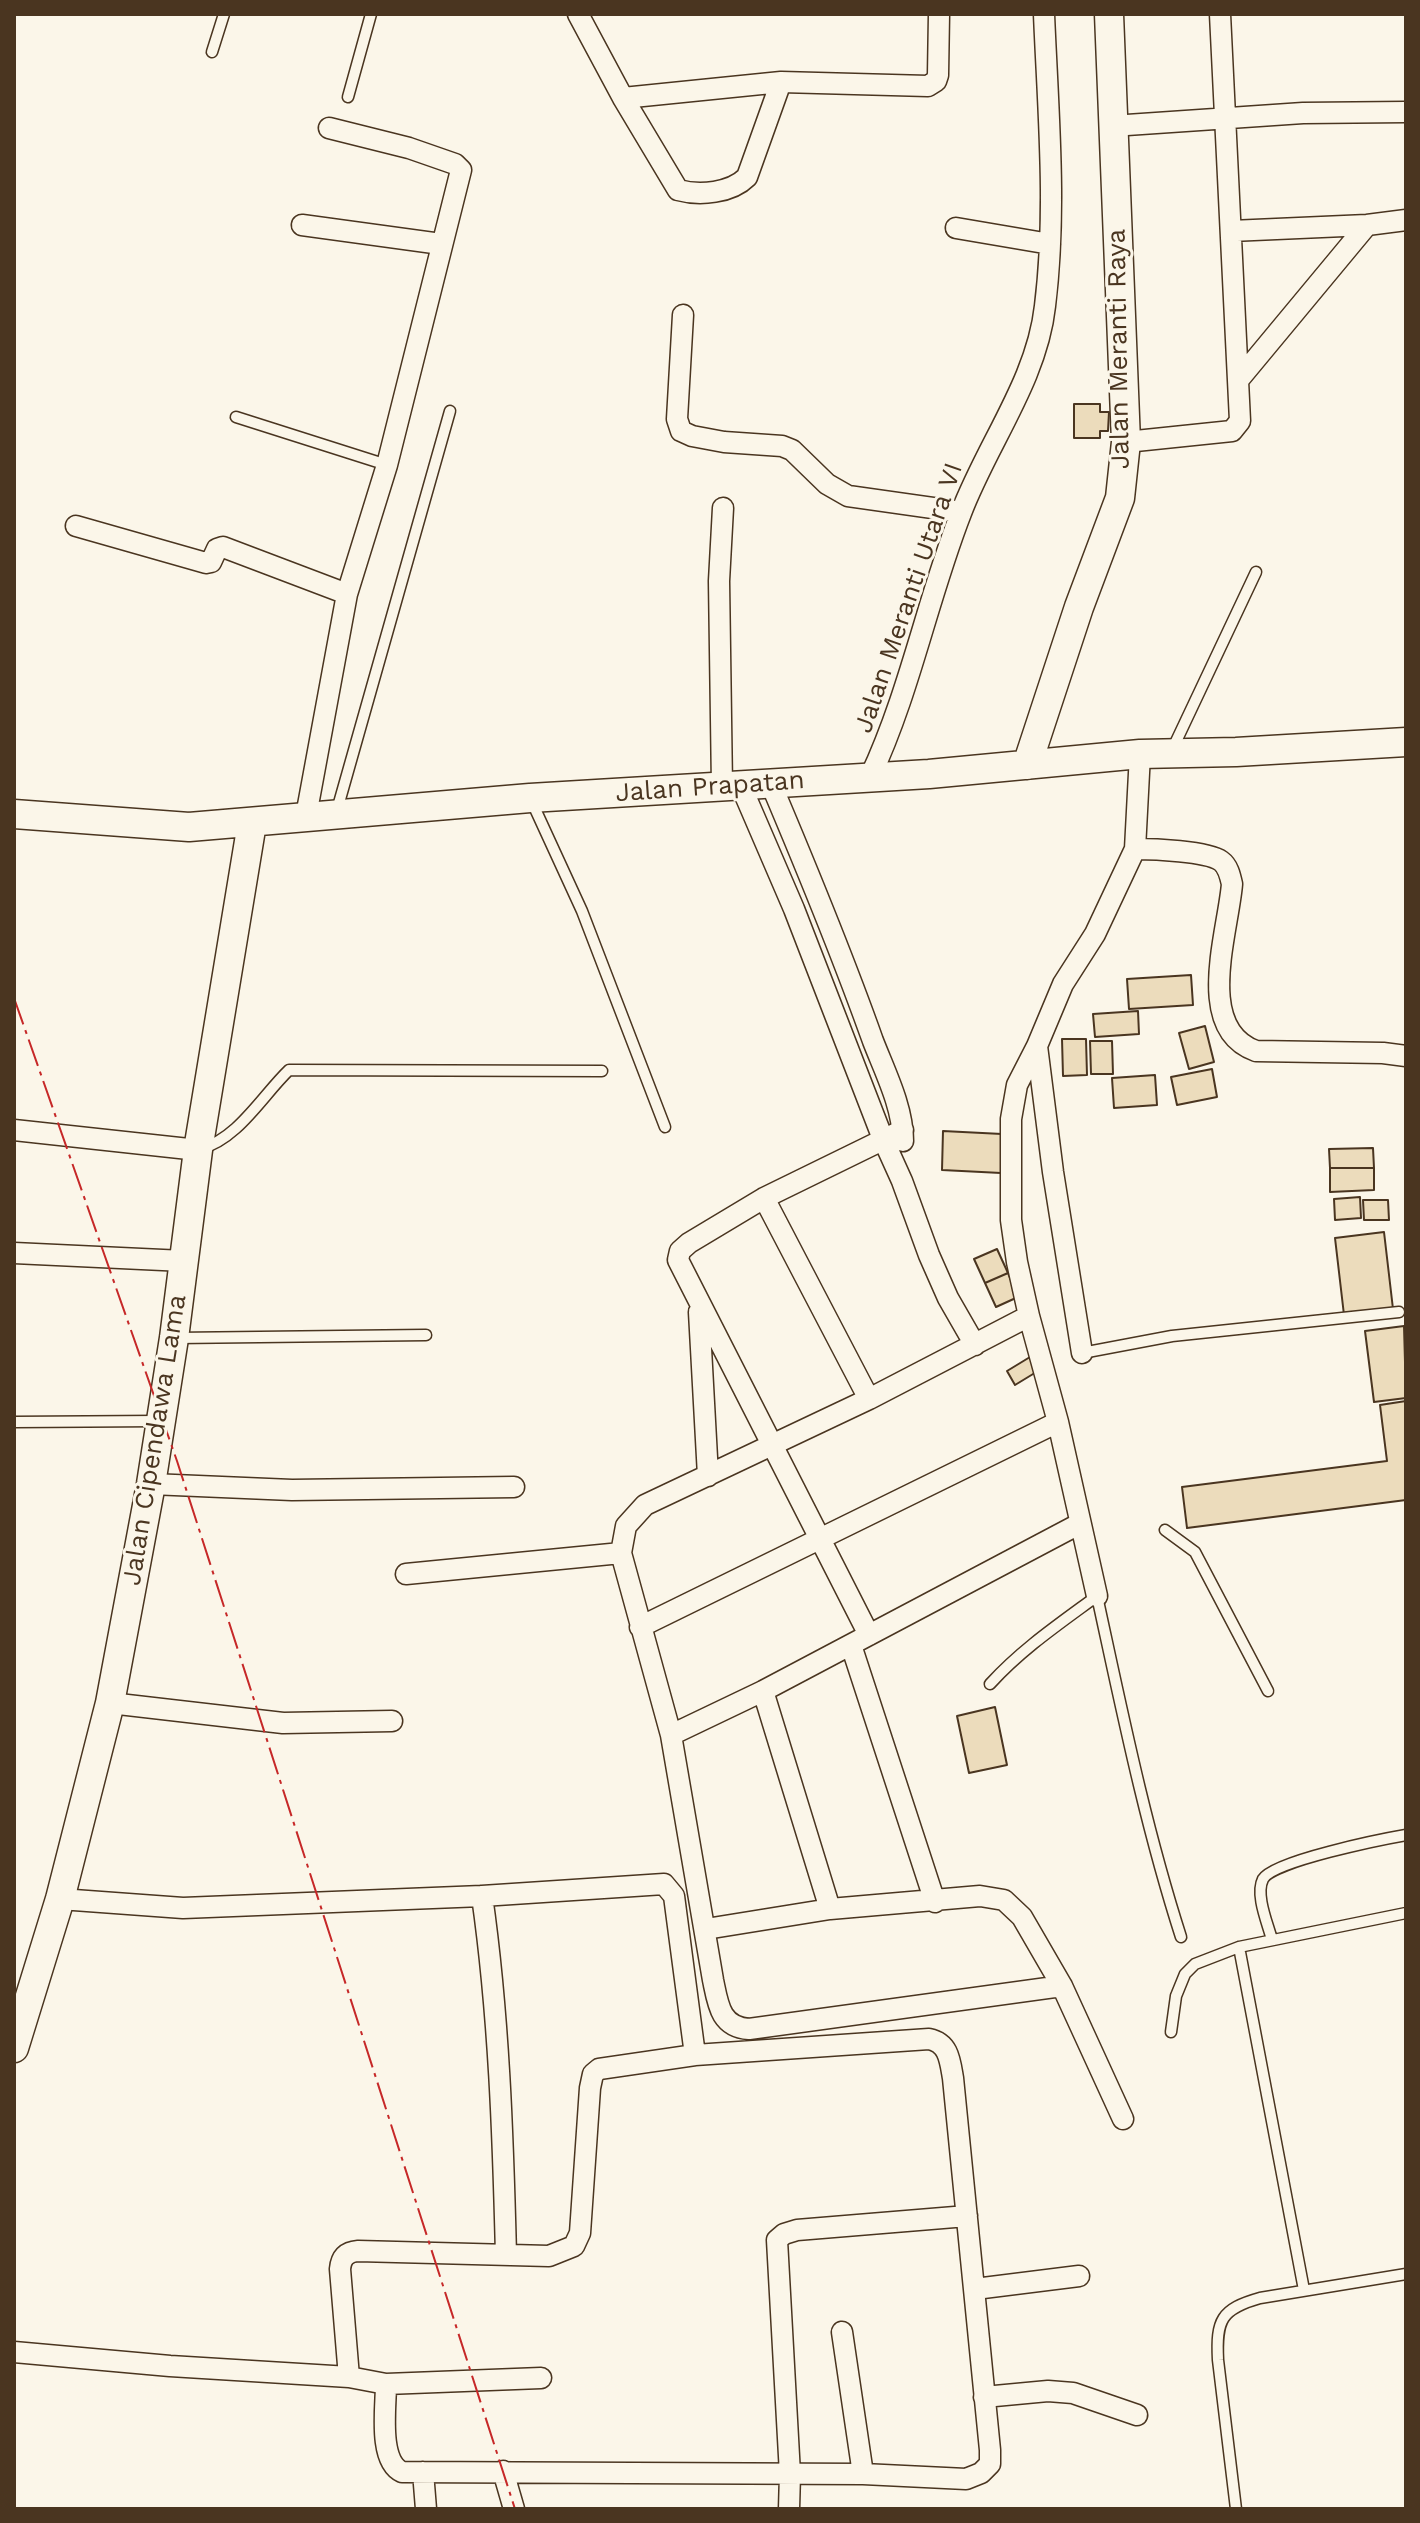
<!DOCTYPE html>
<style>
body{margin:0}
#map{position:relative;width:1420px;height:2523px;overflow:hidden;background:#fbf6e9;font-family:"Work Sans",sans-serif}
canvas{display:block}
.frame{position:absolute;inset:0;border:16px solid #4a3520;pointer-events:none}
</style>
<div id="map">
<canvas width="1420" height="2523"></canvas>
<div class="frame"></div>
</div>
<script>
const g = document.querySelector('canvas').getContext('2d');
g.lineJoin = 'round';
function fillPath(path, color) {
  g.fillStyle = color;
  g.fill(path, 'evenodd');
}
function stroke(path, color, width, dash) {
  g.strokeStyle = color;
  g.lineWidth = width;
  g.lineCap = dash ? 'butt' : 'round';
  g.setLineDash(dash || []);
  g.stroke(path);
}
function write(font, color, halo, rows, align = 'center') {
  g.font = font + ' "Work Sans",sans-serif';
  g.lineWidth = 6;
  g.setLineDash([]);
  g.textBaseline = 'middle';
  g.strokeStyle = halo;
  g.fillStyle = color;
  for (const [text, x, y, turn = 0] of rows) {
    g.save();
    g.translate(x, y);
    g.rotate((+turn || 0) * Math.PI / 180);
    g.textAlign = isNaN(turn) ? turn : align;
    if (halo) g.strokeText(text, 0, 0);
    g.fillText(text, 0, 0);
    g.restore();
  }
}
const building = new Path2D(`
 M1074 404H1100V412H1109L1108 431H1100V438H1074Z
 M1191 975 1193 1005 1129 1009 1127 979Z
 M1138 1011 1139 1034 1095 1037 1093 1014Z
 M1205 1026 1214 1062 1189 1069 1179 1033Z
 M1062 1039H1086L1087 1075 1063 1076Z
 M1090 1041H1112L1113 1074H1091Z
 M1212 1069 1217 1097 1177 1105 1171 1077Z
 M1155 1075 1157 1105 1114 1108 1112 1078Z
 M943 1131 1002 1134 1001 1173 942 1170Z
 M1373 1148 1374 1168H1330L1329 1149Z
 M1330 1168H1374V1190L1330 1192Z
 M1360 1197 1361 1218 1335 1220 1334 1199Z
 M1363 1200H1388L1389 1220H1364Z
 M1384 1232 1393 1309 1344 1315 1335 1238Z
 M997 1249 1008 1273 985 1283 974 1259Z
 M1008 1273 1018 1297 996 1307 985 1283Z
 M1404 1326 1406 1398 1374 1402 1365 1331Z
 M1030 1357 1038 1371 1015 1385 1007 1371Z
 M1406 1401V1500L1187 1528 1182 1487 1387 1461 1380 1405Z
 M995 1707 1007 1765 969 1773 957 1716Z`);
fillPath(building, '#ecdcbc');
stroke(building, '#4a3520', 2);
const lane = new Path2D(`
 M212 52 224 14
 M348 97 371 14
 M236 417 387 465
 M1172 750 1256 572
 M531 800 582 911 665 1127
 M337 810 450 411
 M200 1149C238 1139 262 1096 289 1070L602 1071
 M176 1338 426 1335
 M1082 1353 1172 1336 1399 1312
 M14 1422 159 1421
 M1165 1530 1195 1552 1268 1691
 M990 1684C1022 1649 1059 1624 1097 1596 1122 1711 1145 1825 1181 1937
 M1272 1940C1268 1924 1255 1895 1263 1879 1273 1861 1383 1839 1406 1835
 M1239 1947 1304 2290
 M1171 2032 1176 1996 1185 1974 1195 1964 1239 1947 1406 1913
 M1236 2509 1218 2360C1216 2320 1221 2309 1260 2298L1406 2274`);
const street = new Path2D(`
 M578 14 623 98 678 190C700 196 731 193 747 177L781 82
 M623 98 781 82 928 86 936 81 938 75 939 14
 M1112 126 1303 113 1406 112
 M302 225 441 244
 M956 228 1050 244
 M1231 231 1367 225 1406 220
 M683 315 677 419 681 431 692 436 724 442 782 446 792 450 827 484 848 496 961 512
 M1240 378 1367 225
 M1126 442 1232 431 1240 421 1220 14
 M76 526 206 563 211 562 217 549 223 547 347 594
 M870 777C910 692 927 600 961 513 987 444 1037 380 1045 306 1057 209 1048 111 1044 14
 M771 784C807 869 842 954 873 1041 885 1072 903 1107 903 1141
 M741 786 794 909 883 1139 902 1181 929 1255 948 1298 975 1345
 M722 787 719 581 723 508
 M306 816 347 594 387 465 461 170 455 164 409 148 329 128
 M1135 849C1153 849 1207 851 1221 861 1228 866 1230 875 1232 884 1228 933 1194 1029 1256 1051L1383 1053 1406 1056
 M1037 1046 1017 1085 1011 1119V1220L1017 1262 1029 1316 1058 1422 1097 1596
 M14 1130 198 1150
 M764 1198 869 1399
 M14 1253 184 1261
 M699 1312 708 1476
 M1029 1316 869 1399 645 1505 626 1526 621 1553 671 1735 713 1980C718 2004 720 2027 749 2029L1062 1986
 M1082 1353 1053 1172 1037 1046 1063 984 1095 934 1135 849 1140 754
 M151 1484 292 1490 514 1487
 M406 1574 621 1553
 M640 1627 1058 1422
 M869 1635 678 1260 680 1251 689 1243 764 1198 903 1130
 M851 1645 935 1902
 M763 1691 830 1909
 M110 1703 283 1723 392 1721
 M671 1735 763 1691 1079 1524
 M482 1896C499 2015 503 2135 506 2255
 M60 1899 183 1908 482 1896 664 1884 674 1896 695 2055
 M706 1929 830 1909 980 1896 1004 1900 1022 1917 1062 1986 1123 2119
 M975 2289 1079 2276
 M842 2332 863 2474
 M14 2352 170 2366 349 2377 386 2384 541 2378
 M349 2377 340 2269C341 2258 346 2252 358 2251L549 2256 574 2246 580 2233 590 2088 593 2074 599 2069 695 2055 929 2039C949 2043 950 2061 953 2078L990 2450V2464L981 2473 966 2479 863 2474 402 2472C378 2461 386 2407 386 2384
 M984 2397 1048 2391 1073 2393 1137 2415
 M503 2471 514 2509
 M423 2472 426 2509
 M789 2509 790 2474 777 2240 784 2234 797 2230 967 2216`);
const secondary = new Path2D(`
 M1027 765 1079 607 1120 498 1126 442 1109 14
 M14 814 189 827 530 798 929 774 1140 754 1236 752 1406 742
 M14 2048 60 1899 110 1703 151 1484 174 1338 198 1150 252 823`);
stroke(lane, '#4a3520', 13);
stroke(street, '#4a3520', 23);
stroke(secondary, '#4a3520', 31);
stroke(lane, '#fbf6e9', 10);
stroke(street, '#fbf6e9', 20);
stroke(secondary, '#fbf6e9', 28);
stroke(new Path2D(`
 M14 998 177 1461 515 2509`), '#c62828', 2, [28, 6, 4, 6]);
write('26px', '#4a3520', '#fbf6e9', [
 ["Jalan Meranti Raya",1119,349,-91],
 ["Jalan Meranti Utara VI",909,598,-71],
 ["Jalan Prapatan",710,787,-4],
 ["Jalan Cipendawa Lama",155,1440,-81]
]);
</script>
